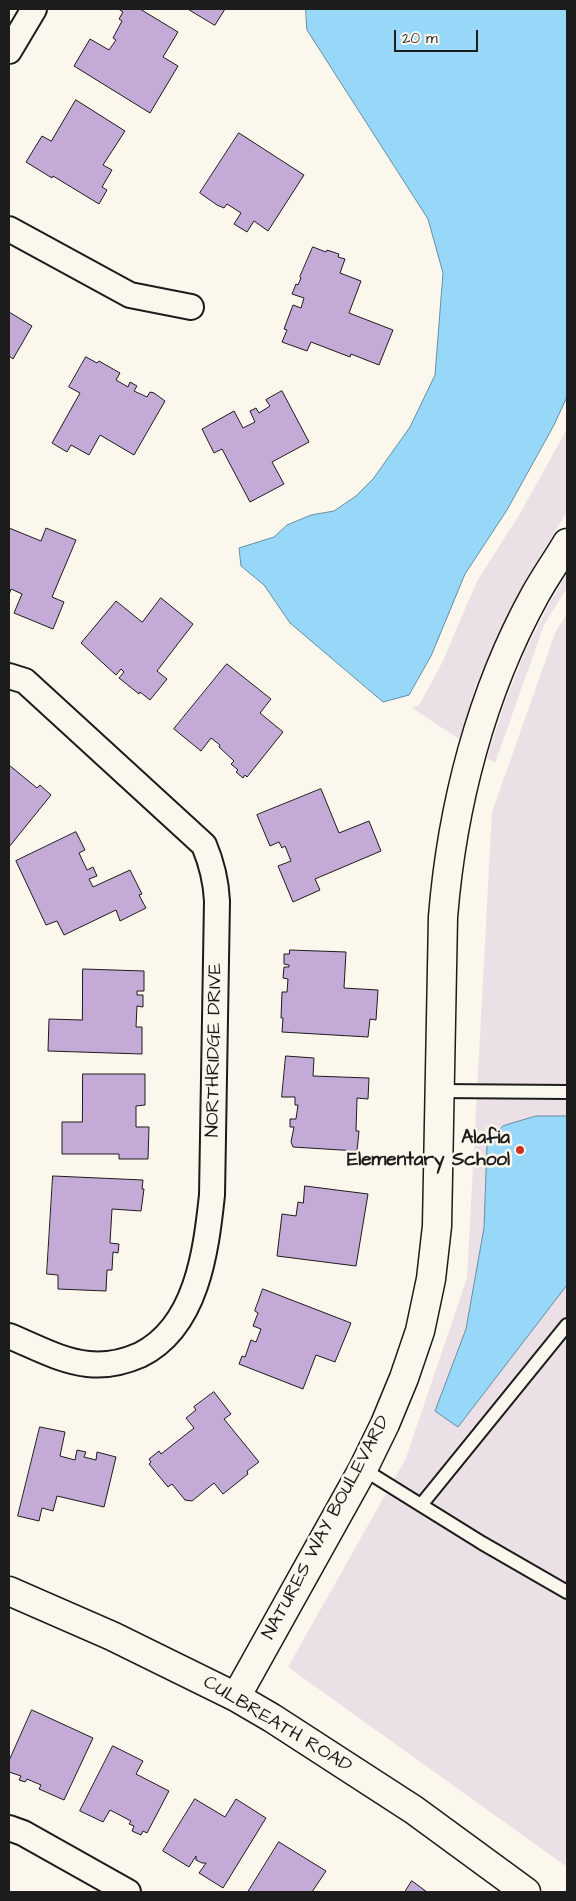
<!DOCTYPE html>
<style>
body{margin:0}
#map{position:relative;width:576px;height:1901px;overflow:hidden;background:#fbf7ec;font-family:"Architects Daughter",sans-serif}
canvas{display:block}
.frame{position:absolute;inset:0;border:10px solid #1c1c1c;pointer-events:none}
.scale{position:absolute;left:394px;top:30px;width:84px;height:22px;box-sizing:border-box;border:2px solid #1c1c1c;border-top:0;padding-left:6px;font-size:15px;line-height:18px;white-space:nowrap;color:#1c1c1c;-webkit-text-stroke:4px #fbf7ec;paint-order:stroke}
</style>
<div id="map">
<canvas width="576" height="1901"></canvas>
<div class="frame"></div>
<div class="scale">20 m</div>
</div>
<script>
const g = document.querySelector('canvas').getContext('2d');
g.lineJoin = 'round';
function fillPath(path, color) {
  g.fillStyle = color;
  g.fill(path, 'evenodd');
}
function stroke(path, color, width, dash) {
  g.strokeStyle = color;
  g.lineWidth = width;
  g.lineCap = dash ? 'butt' : 'round';
  g.setLineDash(dash || []);
  g.stroke(path);
}
function write(font, color, halo, rows, align = 'center') {
  g.font = font + ' "Architects Daughter",sans-serif';
  g.lineWidth = 5;
  g.setLineDash([]);
  g.textBaseline = 'middle';
  g.strokeStyle = halo;
  g.fillStyle = color;
  for (const [text, x, y, turn = 0] of rows) {
    g.save();
    g.translate(x, y);
    g.rotate((+turn || 0) * Math.PI / 180);
    g.textAlign = isNaN(turn) ? turn : align;
    if (halo) g.strokeText(text, 0, 0);
    g.fillText(text, 0, 0);
    g.restore();
  }
}
fillPath(new Path2D(`
 M567 429V512L522 586 497 637 475 688 459 739 412 708 418 706 421 702 442 663 477 581 518 517Z
 M567 574V588L544 625 495 763 487 758 505 702 525 652 549 604Z
 M567 614V1867L288 1667 406 1458 467 1278 492 812 556 631Z`), '#eae0e6');
const water = new Path2D(`
 M306 9H567V397L554 425 507 510 465 574 431 656 409 695 383 702 290 623 264 585 241 566 239 548 274 537 287 525 311 515 334 511 356 496 373 479 410 427 435 375 443 273 428 219 307 30Z
 M536 1116H567V1285L458 1427 435 1411 466 1329 484 1228 487 1145 503 1126Z`);
fillPath(water, '#97d8f9');
stroke(water, '#668da1', 1);
const building = new Path2D(`
 M121 9H140L178 32 163 57 178 66 150 113 74 66 90 39 109 50 116 40 113 38 122 21 119 19 123 12 120 10Z
 M188 9H225L215 25Z
 M76 100 125 131 103 165 112 170 102 187 107 190 99 204 53 176 52 178 26 162 42 136 51 141Z
 M239 133 304 175 268 231 254 221 247 232 234 224 241 213 227 204 224 208 217 205 200 193Z
 M313 247 326 252 327 250 339 254 338 257 345 259 340 273 361 281 349 313 393 330 379 365 351 354 350 357 311 342 307 351 282 342 287 330 284 329 293 305 301 308 304 298 292 294 296 284 298 285 301 278 300 277Z
 M9 312 32 326 13 359 9 356Z
 M86 357 97 363 99 361 120 373 116 380 128 387 130 382 137 386 134 391 147 397 150 392 154 393 165 401 134 455 100 435 89 455 71 445 67 452 52 443 80 393 69 387Z
 M282 391 309 442 272 462 284 484 250 502 222 449 214 453 202 429 234 411 243 428 255 422 250 411 256 408 259 413 270 406 266 400Z
 M9 528 41 541 46 528 76 540 52 597 64 602 53 629 14 613 22 594 11 589 9 595Z
 M161 598 193 624 157 671 167 679 150 700 140 692 139 694 119 678 124 672 121 669 116 675 81 643 116 601 142 622Z
 M227 664 271 699 260 713 283 732 247 777 245 775 243 778 236 772 238 770 231 764 234 761 219 747 220 745 211 738 201 751 174 729Z
 M9 765 37 788 40 785 51 795 9 847Z
 M321 789 339 833 369 821 381 851 315 879 320 890 293 902 278 866 291 861 285 846 282 848 279 842 270 846 257 815Z
 M76 832 85 850 79 853 87 870 93 867 97 876 89 879 93 887 130 870 142 894 139 895 146 908 120 921 116 910 64 935 57 921 46 925 16 861Z
 M290 950 346 952 344 988 378 990 376 1020 370 1019 368 1037 282 1032 283 1018H281L282 992H287L288 979 283 978 284 967H289V965L284 964V954H289Z
 M83 969 144 971V991H137V995H143V1007L137 1006 136 1027H142V1054L48 1051 49 1019 82 1020Z
 M286 1056 314 1058 313 1076 369 1078 368 1099 357 1098 356 1131H359L357 1151 293 1147 291 1142 294 1127H290V1119H296L298 1105H295V1097H282Z
 M83 1074H145V1105L136 1106V1127H149L148 1159H119V1154H62V1122H82Z
 M53 1176 143 1180 142 1189H144L141 1211 112 1209 110 1243 119 1244 118 1253 113 1252 112 1270H107L106 1291 58 1289V1275L47 1274Z
 M305 1186 368 1194 356 1266 277 1256 282 1214 296 1216 298 1202 303 1203Z
 M263 1289 351 1323 335 1362 316 1355 303 1389 239 1364 242 1356 245 1357 251 1340 256 1342 261 1329 253 1326 258 1313 255 1311Z
 M214 1392 231 1414 224 1419 259 1462 247 1471 248 1474 223 1494 214 1483 192 1501 185 1500 172 1484 168 1487 149 1464 151 1462 149 1459 159 1451 161 1454 194 1428 186 1418 196 1410 194 1407Z
 M40 1427 65 1432 60 1456 75 1460 77 1450 86 1452 84 1457 96 1460 97 1452 116 1457 104 1507 57 1496 53 1511 42 1508 39 1521 18 1516Z
 M32 1710 93 1738 64 1800 39 1789 41 1785 27 1779 25 1782 19 1780 21 1776 9 1772V1761Z
 M113 1746 143 1761 136 1774 169 1791 147 1833 143 1831 141 1835 132 1831 134 1826 129 1824 131 1821 110 1810 103 1822 80 1811Z
 M195 1799 225 1817 236 1799 266 1818 223 1888 199 1873 206 1863H202L196 1860V1856L189 1867 163 1851Z
 M279 1842 326 1871 312 1892H248Z
 M412 1881 427 1892H405Z`);
fillPath(building, '#c4aad7');
stroke(building, '#1c1c1c', 1);
const lane = new Path2D(`
 M440 1091 567 1092
 M363 1469 482 1543 567 1592
 M421 1505 567 1325`);
const street = new Path2D(`
 M9 51 34 9
 M9 229 130 295 191 307
 M9 676 25 681 204 845C212 864 216 881 217 901L212 1195C206 1251 197 1327 140 1355 124 1362 105 1366 88 1364 60 1361 34 1346 9 1336
 M9 1828 23 1833 128 1892`);
const secondary = new Path2D(`
 M9 1591 112 1636 236 1697 272 1718 414 1810 526 1892
 M236 1697 363 1469 385 1424 404 1378 420 1331 431 1279 437 1226 443 917C452 806 481 693 535 595 545 577 557 560 567 543`);
stroke(lane, '#1c1c1c', 16);
stroke(street, '#1c1c1c', 28);
stroke(secondary, '#1c1c1c', 31);
stroke(lane, '#fbf7ec', 12);
stroke(street, '#fbf7ec', 24);
stroke(secondary, '#fbf7ec', 28);
for (const [x, y, r, color] of [
 [520,1150,5,"#c8321e"]
]) {
  const dot = new Path2D();
  dot.arc(x, y, r, 0, 2 * Math.PI);
  g.fillStyle = color;
  g.fill(dot);
  stroke(dot, '#fbf7ec', 2);
}
write('19px', '#1c1c1c', '#fbf7ec', [
 ["NORTHRIDGE DRIVE",215,1050,-89],
 ["NATURES WAY BOULEVARD",327,1528,-62],
 ["CULBREATH ROAD",277,1725,31]
]);
write('bold 19px', '#1c1c1c', '#fbf7ec', [
 ["Alafia",510,1139],
 ["Elementary School",510,1161]
], 'right');
</script>
